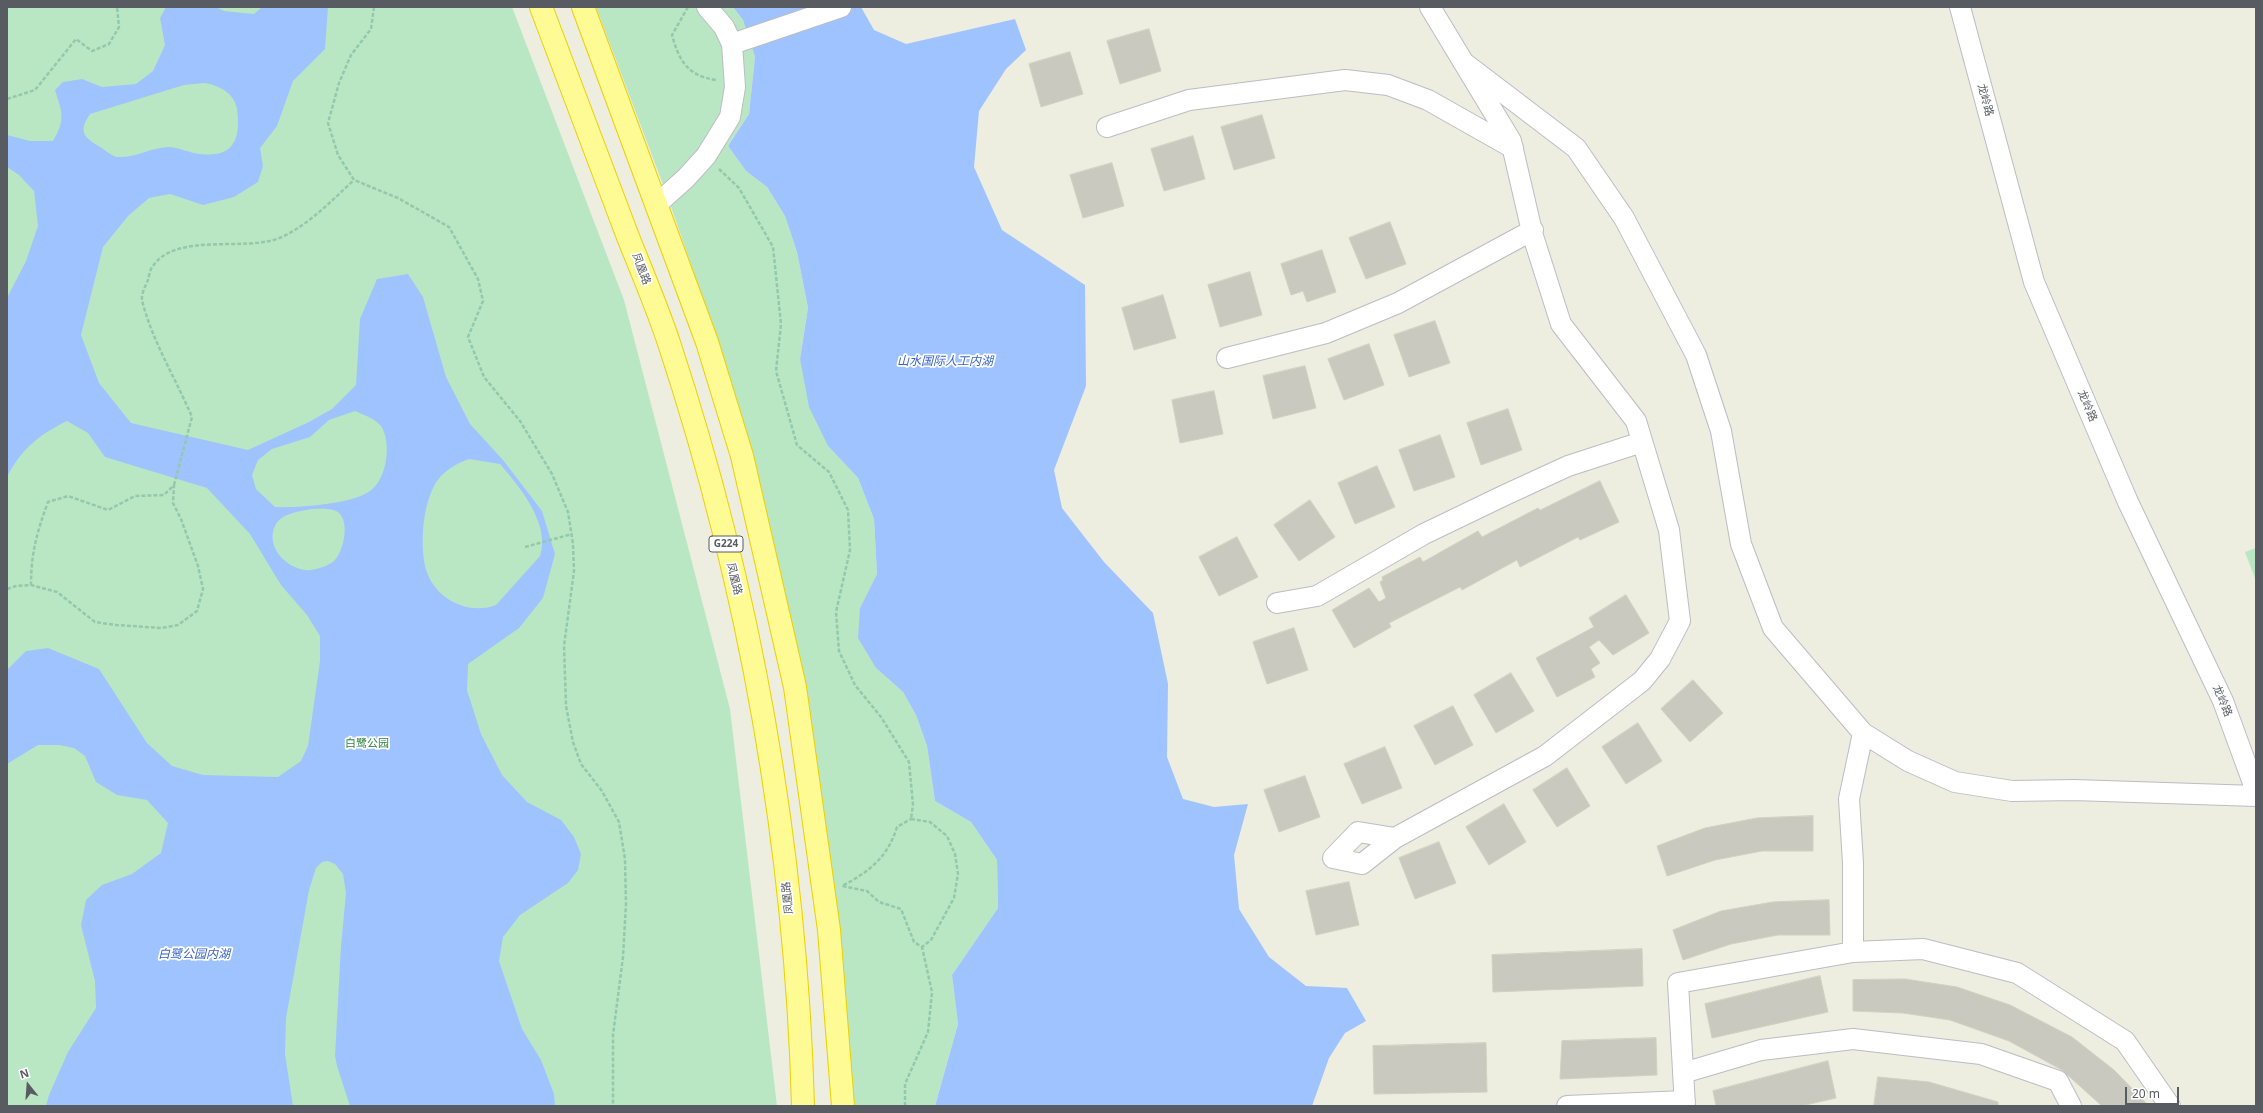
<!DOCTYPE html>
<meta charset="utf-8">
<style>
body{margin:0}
#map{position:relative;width:2263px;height:1113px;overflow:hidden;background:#edede0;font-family:"Noto Sans",sans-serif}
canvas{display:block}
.frame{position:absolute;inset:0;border:8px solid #595b63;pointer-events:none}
.north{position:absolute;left:8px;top:1065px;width:40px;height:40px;-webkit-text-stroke:3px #fff;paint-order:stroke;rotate:343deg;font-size:11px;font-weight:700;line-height:16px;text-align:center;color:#595b63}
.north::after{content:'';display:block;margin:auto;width:14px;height:18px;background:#595b63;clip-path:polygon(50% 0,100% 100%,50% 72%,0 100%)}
.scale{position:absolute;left:2125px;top:1087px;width:54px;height:18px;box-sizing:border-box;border:2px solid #595b63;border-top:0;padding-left:5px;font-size:12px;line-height:14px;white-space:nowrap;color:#595b63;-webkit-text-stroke:3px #fff;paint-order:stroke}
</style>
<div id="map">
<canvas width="2263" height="1113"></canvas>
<div class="frame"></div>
<div class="north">N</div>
<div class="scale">20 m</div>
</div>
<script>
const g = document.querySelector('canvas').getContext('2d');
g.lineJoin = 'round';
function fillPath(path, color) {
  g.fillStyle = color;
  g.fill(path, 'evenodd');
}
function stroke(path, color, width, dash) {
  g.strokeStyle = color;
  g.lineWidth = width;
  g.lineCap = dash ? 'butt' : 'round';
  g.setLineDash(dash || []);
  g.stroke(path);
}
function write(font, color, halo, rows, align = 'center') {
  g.font = font + ' "Noto Sans","Noto Sans SC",sans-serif';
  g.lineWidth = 3.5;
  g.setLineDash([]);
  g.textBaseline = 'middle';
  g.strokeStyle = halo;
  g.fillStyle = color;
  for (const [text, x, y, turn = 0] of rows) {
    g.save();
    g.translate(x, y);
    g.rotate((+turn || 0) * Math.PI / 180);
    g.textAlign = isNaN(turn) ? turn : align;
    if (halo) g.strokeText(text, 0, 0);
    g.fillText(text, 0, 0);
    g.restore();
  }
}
fillPath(new Path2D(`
 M7 7H512L624 300 730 709 777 1106H7Z
 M596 7H733L743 20 755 57 749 114 728 146 746 171 767 187 785 216 797 252 808 308 800 359 828 446 858 478 874 519 877 574 860 608 876 668 903 692 916 715 927 746 935 801 971 822 997 860 998 908 952 975 958 1024 935 1106H853L834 887 806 689 764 501 716 337 667 195Z
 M2256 548V581L2245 552Z`), '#bae7c3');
fillPath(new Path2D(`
 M166 7H216L224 11 254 14 262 7H328L325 49 293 81 277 126 260 148 263 166 258 182 234 197 203 205 170 194 149 198 128 216 103 247 81 335 99 383 131 423 248 450 309 422 332 409 356 385 360 319 377 279 408 274 423 297 446 377 470 424 503 460 542 511 555 554 543 598 519 628 468 664 467 690 481 734 502 775 527 802 561 820 574 837 581 854 578 870 568 883 520 915 503 937 499 961 522 1029 541 1060 554 1094 555 1106H350L337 1066 335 1056 341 946 346 893 343 874 335 864 328 861 322 862 316 868 309 890 286 1018 285 1054 293 1106H46L49 1095 68 1052 96 1008 95 981 81 925 86 900 102 885 132 874 161 853 168 823 147 800 117 795 96 782 85 756 74 748 59 745H38L7 764V670L26 651 48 648 99 669 147 743 172 766 203 775 278 777 301 761 308 746 320 661V636L307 615 281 585 250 534 207 488 105 457 88 433 67 421C39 435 22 448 7 477V298L26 261 38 226 34 191 19 175 7 167V135L30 141H53C66 119 62 113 55 90L63 82 82 79 102 87 136 84 153 71 165 45 160 18ZM204 83C219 85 234 93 237 109 241 139 234 158 200 154 189 153 179 147 168 147 150 148 135 158 117 157 112 156 106 151 102 148 85 138 77 133 90 114L184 85ZM355 411C364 415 374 418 381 426 392 443 387 479 370 491 353 504 297 508 275 507L256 489 252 475 258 460 272 449 310 437 329 420ZM469 459 500 464C519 486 551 524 540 556L496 605C470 615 439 601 428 575 418 551 422 496 441 476 449 468 458 463 469 459ZM312 509C320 509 328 508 336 511 351 518 344 552 334 561 328 566 314 571 306 570 285 568 264 545 276 524 283 513 300 511 312 509Z
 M733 7H861L874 30 906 44 1015 19 1026 50 1006 69 979 111 974 167 1002 230 1085 285 1086 386 1054 470 1062 508 1104 562 1153 613 1168 684 1167 757 1183 799 1214 807 1248 804 1234 855 1239 909 1269 957 1306 986 1347 988 1366 1021 1345 1033 1329 1058 1312 1106H935L958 1024 952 975 998 908 997 860 971 822 935 801 927 746 916 715 903 692 876 668 858 638 860 608 877 574 874 519 858 478 828 446 809 407 800 359 808 308 797 252 785 216 767 187 746 171 728 146 749 114 755 57 743 20Z`), '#9fc3ff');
const building = new Path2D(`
 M1149 29 1161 71 1120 84 1107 41Z
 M1070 52 1083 94 1041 107 1029 64Z
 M1262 115 1275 158 1234 170 1221 127Z
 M1193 136 1205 179 1164 191 1151 149Z
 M1112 163 1124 206 1083 218 1070 175Z
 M1390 222 1406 264 1366 279 1349 238Z
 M1322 250 1336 292 1307 302 1303 291 1291 295 1281 264Z
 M1250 272 1262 315 1220 327 1208 285Z
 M1163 295 1176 338 1134 350 1122 308Z
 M1435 321 1450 363 1409 377 1394 335Z
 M1369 344 1384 385 1344 400 1328 359Z
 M1305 366 1316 408 1273 419 1263 376Z
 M1214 391 1223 434 1180 443 1172 400Z
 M1508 409 1522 450 1481 465 1467 423Z
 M1440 435 1455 477 1414 491 1399 450Z
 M1377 466 1395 507 1355 524 1338 483Z
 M1600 481 1619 522 1580 540 1578 537 1520 567 1517 560 1462 590 1460 587 1389 623 1391 627 1354 648 1332 610 1369 588 1379 602 1386 598 1380 582 1383 580 1382 577 1420 557 1423 562 1478 531 1482 537 1538 508 1540 510Z
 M1310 500 1335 537 1299 561 1274 525Z
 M1237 537 1258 577 1219 596 1199 557Z
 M1626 595 1649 633 1613 655 1599 640 1589 647 1600 663 1591 669 1595 677 1557 697 1536 658 1594 627 1589 618Z
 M1294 628 1308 670 1267 684 1253 642Z
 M1511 673 1534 711 1496 733 1474 695Z
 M1693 680 1723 713 1690 742 1661 709Z
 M1453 706 1473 745 1435 765 1414 726Z
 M1638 723 1662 761 1626 784 1602 747Z
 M1385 747 1402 788 1362 804 1344 764Z
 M1567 768 1590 806 1557 827 1533 790Z
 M1305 776 1320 817 1279 832 1264 790Z
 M1504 804 1526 842 1489 865 1466 827Z
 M1813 816V851H1762L1715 860 1667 876 1657 846 1705 828 1757 818Z
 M1439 842 1456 883 1415 899 1399 858Z
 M1349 882 1359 925 1316 935 1306 891Z
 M1829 900 1830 935H1778L1731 944 1683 960 1673 930 1721 911 1773 902Z
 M1642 949 1643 986 1493 992 1492 955Z
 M1820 976 1828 1012 1712 1038 1705 1004Z
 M1905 979 1957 987 2010 1005 2072 1037 2114 1070 2149 1106H2102L2062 1070 2009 1041 1950 1020 1903 1013 1853 1011V980Z
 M1656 1038 1657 1075 1560 1079 1562 1041Z
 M1486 1043 1487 1092 1374 1094 1373 1046Z
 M1828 1061 1836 1098 1801 1106H1716L1713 1091Z
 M1878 1077 1929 1082 1998 1102V1106H1874Z`);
fillPath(building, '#cac9bf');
stroke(building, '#d2d0be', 1);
const minor = new Path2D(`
 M1960 7 2034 282 2128 502 2223 701 2256 791
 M732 44 841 7
 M1463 62 1576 148 1624 218 1696 355 1721 431 1741 544 1773 628 1863 733 1908 761 1955 782 2012 791 2074 790 2256 796
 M1107 127 1189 100 1345 80 1388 85 1428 100 1513 148
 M656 205 686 178 706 156 730 117 735 87 732 44 724 27 707 7
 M1227 358 1326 333 1398 303 1533 230
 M1277 603 1317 596 1424 534 1505 495 1568 466 1642 442
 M1395 838 1358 832 1333 858 1362 864 1395 838 1545 756 1642 681 1660 659 1680 621 1669 530 1636 421 1561 324 1533 236 1511 141 1430 7
 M1853 952 1923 949 2017 973 2125 1041 2170 1106
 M1683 1073 1761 1050 1853 1039 1981 1054 2058 1081 2071 1106
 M1567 1106 1685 1101
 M1685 1106 1678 983 1853 952V863L1849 799 1863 733`);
const trunk = new Path2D(`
 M541 7C570 84 599 160 628 237 642 272 657 307 669 343 750 588 796 848 803 1106
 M583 7 707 342 742 456 795 687 829 930 843 1106`);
stroke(minor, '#bbbdc3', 22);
stroke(trunk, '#eecf00', 24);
stroke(new Path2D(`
 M374 7 371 29 351 55 339 83 328 123 338 155 354 180 398 198 449 227 478 279 483 301 468 337 484 377 520 421 552 474 568 512 573 544 574 571 564 646 566 706 573 742 581 764 602 791 619 822 625 859 626 904 623 957 613 1035V1106
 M688 7 672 35C679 61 688 76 716 80
 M7 99 35 90 76 39 92 51 109 44 119 27 117 7
 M719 169 739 188 773 247 781 324 776 371 797 445 829 472 848 510 850 550 836 612 839 651 855 685 881 717 909 762 913 805 911 819
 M174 485 192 417C176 379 152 341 142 300 141 294 146 285 148 280 149 276 150 269 153 266 177 231 247 253 282 237 311 223 331 201 354 180
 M525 547 572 534
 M7 589 16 586 31 585 57 592 95 622 116 625 162 628 178 625 197 611 203 589 198 566 181 519 173 503 174 485 164 495 135 496 108 510 68 496 48 502C37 532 31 553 31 585
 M911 819 930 822 947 836 955 854 958 874 954 898 931 940 922 947 914 942 901 909 879 902 867 891 842 886C869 872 888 857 897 827Z
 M905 1106V1084L928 1032 932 992 922 947`), '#93c8ac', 2.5, [4, 2]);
stroke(minor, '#fff', 20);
stroke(trunk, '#fefb95', 22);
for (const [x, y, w] of [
 [726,544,34]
]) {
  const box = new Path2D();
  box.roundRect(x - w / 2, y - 8, w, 16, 3);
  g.fillStyle = '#fff';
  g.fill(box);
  stroke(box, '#595b63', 1);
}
write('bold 10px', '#595b63', null, [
 ["G224",726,544]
]);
write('11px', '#595b63', '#fff', [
 ["龙岭路",1985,100,75],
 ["凤凰路",641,269,69],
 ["龙岭路",2087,406,67],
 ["凤凰路",734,579,76],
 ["龙岭路",2222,701,67],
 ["凤凰路",788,898,-96]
]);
write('11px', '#2e8542', '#fff', [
 ["白鹭公园",367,744]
]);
write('italic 12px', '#3965ca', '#fff', [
 ["山水国际人工内湖",945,362],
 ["白鹭公园内湖",194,955]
]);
</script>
